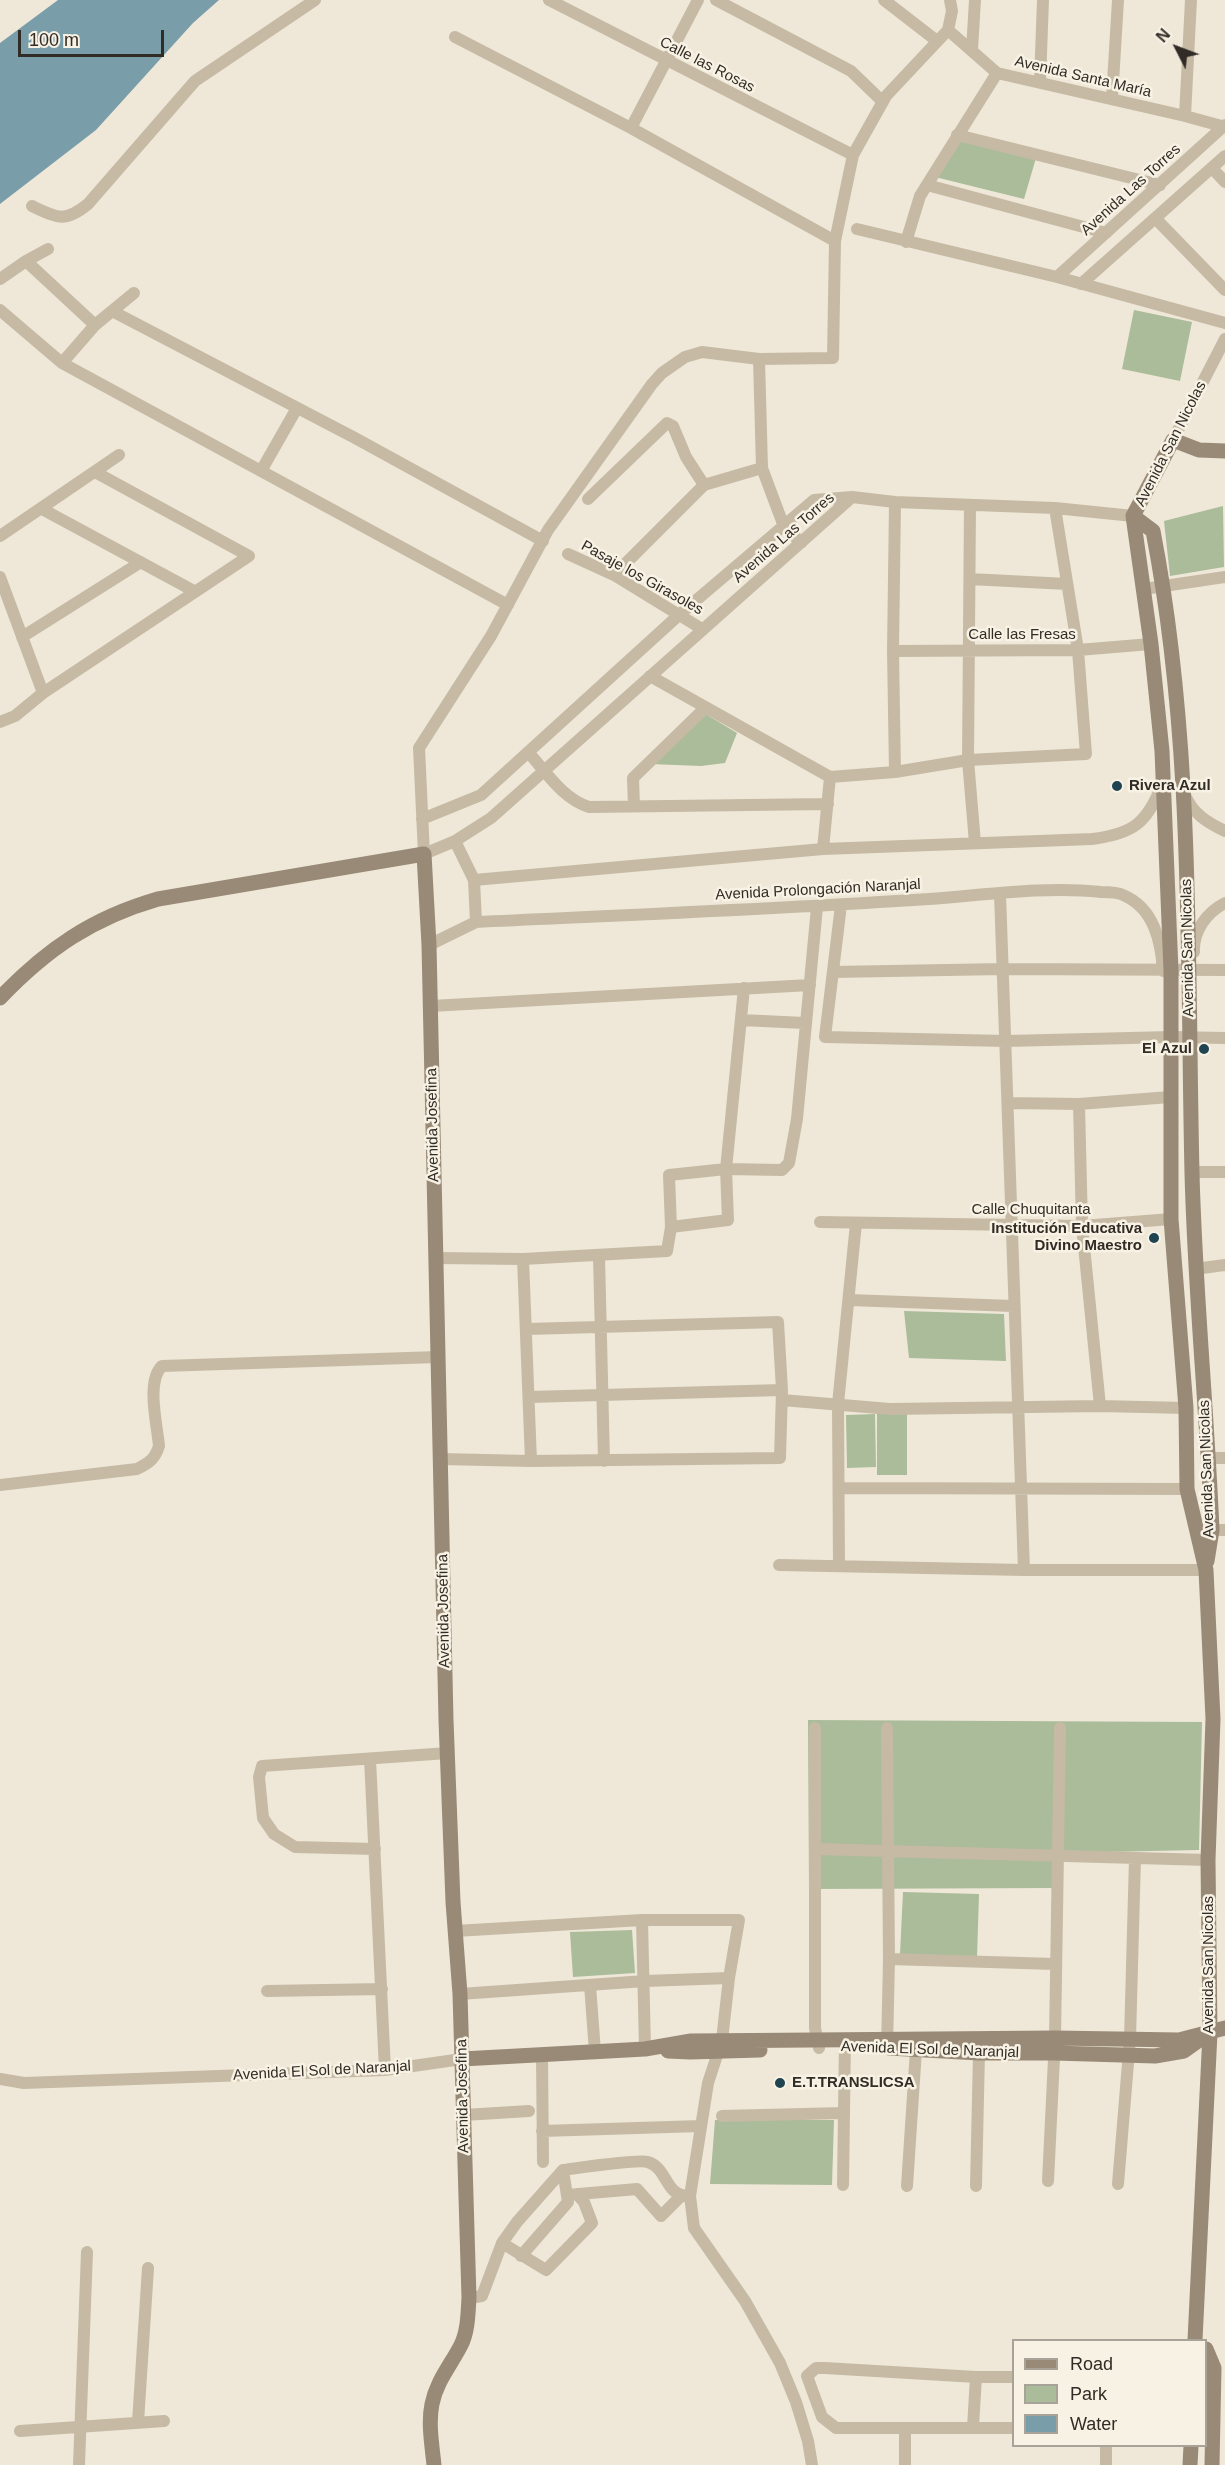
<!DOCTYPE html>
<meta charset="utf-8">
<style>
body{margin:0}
#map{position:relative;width:1225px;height:2465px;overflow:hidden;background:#efe8d8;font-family:Arial,sans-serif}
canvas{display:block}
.legend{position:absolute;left:1012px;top:2339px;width:195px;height:108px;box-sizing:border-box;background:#f7f2e4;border:2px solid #a8a398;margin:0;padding:8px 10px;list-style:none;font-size:18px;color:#322c26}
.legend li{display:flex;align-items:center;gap:12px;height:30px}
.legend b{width:30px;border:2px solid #a8a398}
.north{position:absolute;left:1147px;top:18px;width:60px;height:60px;-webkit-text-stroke:4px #f7f2e4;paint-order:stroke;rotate:312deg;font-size:16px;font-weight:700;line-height:24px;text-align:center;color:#322c26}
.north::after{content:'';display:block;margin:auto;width:21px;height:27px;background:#322c26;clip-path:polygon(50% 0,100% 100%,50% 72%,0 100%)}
.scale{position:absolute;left:18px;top:30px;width:146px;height:27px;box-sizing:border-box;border:3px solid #322c26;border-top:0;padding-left:8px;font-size:18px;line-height:21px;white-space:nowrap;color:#322c26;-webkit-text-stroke:4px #f7f2e4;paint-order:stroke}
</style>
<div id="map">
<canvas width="1225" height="2465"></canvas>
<ul class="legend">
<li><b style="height:8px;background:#998a77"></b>Road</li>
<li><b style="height:16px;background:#aabc99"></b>Park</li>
<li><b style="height:16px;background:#799eaa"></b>Water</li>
</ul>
<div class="north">N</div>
<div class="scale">100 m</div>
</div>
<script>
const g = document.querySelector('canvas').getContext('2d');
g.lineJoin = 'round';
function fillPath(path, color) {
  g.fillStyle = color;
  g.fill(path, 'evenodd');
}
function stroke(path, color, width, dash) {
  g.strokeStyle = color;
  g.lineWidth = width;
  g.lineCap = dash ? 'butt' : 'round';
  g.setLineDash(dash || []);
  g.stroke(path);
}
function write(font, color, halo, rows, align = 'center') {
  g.font = font + ' Arial,sans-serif';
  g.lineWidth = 5;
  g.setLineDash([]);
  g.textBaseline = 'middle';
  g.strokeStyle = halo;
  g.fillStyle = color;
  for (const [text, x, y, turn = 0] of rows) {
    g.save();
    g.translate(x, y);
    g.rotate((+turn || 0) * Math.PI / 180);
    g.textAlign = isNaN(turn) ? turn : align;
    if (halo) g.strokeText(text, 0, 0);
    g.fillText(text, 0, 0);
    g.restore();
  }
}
fillPath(new Path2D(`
 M959 139 1036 158 1024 199 935 177Z
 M1134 310 1192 322 1180 381 1122 369Z
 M1223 506 1224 567 1170 576 1164 521Z
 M704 713 737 733 725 763 701 766 650 764Z
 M904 1311 1004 1314 1006 1361 909 1358Z
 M875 1414 876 1467 847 1468 846 1415Z
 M877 1414H907V1475H877Z
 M808 1720 1202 1722 1199 1850 1057 1853 1054 1888 809 1889Z
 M903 1892 979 1894 977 1958 900 1954Z
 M632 1930 635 1973 573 1977 570 1932Z
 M715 2120H834L832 2185 710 2184Z`), '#aabc99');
fillPath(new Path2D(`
 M58 0H219L193 23 96 130 0 204V43Z`), '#799eaa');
stroke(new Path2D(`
 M549 0 853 155
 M716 0 851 71 883 102
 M884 0 937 41
 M948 30 997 73 1185 116 1225 127
 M455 37 631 128 835 241
 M972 50 975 0
 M1040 82 1043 0
 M1112 99 1118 0
 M1185 116 1191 0
 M631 128 698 0
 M957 135 1160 185
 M1212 168 1225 182
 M927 185 1106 233
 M32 206C57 218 65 223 88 204L195 81 315 0
 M1155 218 1225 290
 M857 229 1057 277 1225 323
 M906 242 920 196 997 73
 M26 261 95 325
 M1057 277 1225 125
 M0 279 26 261 48 249
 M1081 284 1225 156
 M0 310 62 363 508 605
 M112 311 355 438 543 541
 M759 359 762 468 783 524 801 543
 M62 363 95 325 134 293
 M1173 440 1225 339
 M261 471 297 408
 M852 497 491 818 455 841 424 854 419 748 491 636 548 530 652 384 662 373 685 357 702 352 759 359 833 358 835 241 853 155 886 96 948 30 952 11 950 0
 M588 499 667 423 673 426 686 457 704 485
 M970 505 968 760 975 843
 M42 509 194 591
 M0 536 119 455
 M568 554 614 575 702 629
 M614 575 704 485 762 468
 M0 577 43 693
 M970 579 1067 584
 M1144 589 1225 577
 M22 637 141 562
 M893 651 1078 650 1151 644
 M650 676 830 777
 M0 722 15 716 43 693 249 556 95 472
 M528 752C546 772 563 799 589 807L828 804
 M895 772 893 651 895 502
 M1185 795C1193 814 1208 823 1225 831
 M634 806 633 778 705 708
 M422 819 481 795 680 614 814 500 852 497 895 502 1055 508 1133 516
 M455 841 474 880 476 922
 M823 849 830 777 895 772 968 760 1086 754 1078 650 1055 508
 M474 880 823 849 1092 839C1133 834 1147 823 1162 785
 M1000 894 1024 1570
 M841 905 825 1037 1006 1041 1171 1037 1225 1038
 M429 945 476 922C627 915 778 909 929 899 985 895 1044 886 1101 892 1108 892 1117 892 1123 895 1154 908 1161 941 1163 971
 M1194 952C1193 931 1207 912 1225 903
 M833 972 1003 969 1225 970
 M431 1006 810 985
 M741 1020 805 1023
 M1008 1103 1079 1104 1170 1097
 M1079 1104 1082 1226 1100 1406
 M1192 1172H1225
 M820 1222 1082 1226 1171 1219
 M671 1227 728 1220 726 1169 782 1170 789 1163 797 1119 817 907
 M599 1256 604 1461
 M436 1258 523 1259 667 1251 671 1227 669 1175 726 1169 744 988
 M523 1259 531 1461
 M1195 1269 1225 1265
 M849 1300 1013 1306
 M529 1397 782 1390
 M782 1400 890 1409 1100 1406 1186 1408
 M1209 1458H1225
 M440 1459 531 1461 780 1458 782 1390 778 1322 527 1329
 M0 1485 137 1469C149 1463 155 1459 159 1446 157 1424 146 1381 162 1366L438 1357
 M839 1488 1187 1489
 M1212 1530H1225
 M779 1565 1024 1570H1206
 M839 1566 838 1404 856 1223
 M815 1728V2028L819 2048
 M887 1728 889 1959 887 2048
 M370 1759 385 2070
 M375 1849 295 1847 274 1834 263 1818 259 1777 262 1766 448 1753
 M815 1849 1208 1860
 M642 1920 645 2049
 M455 1931 642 1920H739L729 1978 722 2040 708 2083 690 2196 694 2228 745 2301 780 2363 796 2402 808 2441 812 2465
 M889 1959 1055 1964
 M590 1985 595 2052
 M267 1991 382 1989
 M460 1994 645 1981 729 1978
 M542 2056 543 2162
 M0 2079 24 2083 385 2070 462 2059
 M464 2115 529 2111
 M722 2116 843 2113
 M542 2131 701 2126
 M1048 2181 1055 2038 1060 1728
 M1118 2184 1130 2039 1135 1858
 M843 2185 845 2040
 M907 2186 916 2050
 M976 2186 979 2053
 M567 2195 637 2189 661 2216 681 2196
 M502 2243 546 2270 592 2223 584 2202 577 2194
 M521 2256 568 2202 563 2170
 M469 2298 482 2296 502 2243 517 2222 563 2170C579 2168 637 2159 648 2162 669 2169 664 2197 690 2196
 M1014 2377H976L825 2368H816L807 2376 822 2417 836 2428H1014
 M138 2422 148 2268
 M973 2427 976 2377
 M905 2428V2465
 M20 2431 164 2421
 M79 2465 87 2252
 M1106 2465V2446`), '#c6baa5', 12);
stroke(new Path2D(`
 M1133 516 1153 531C1194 742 1187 959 1192 1173 1195 1292 1207 1411 1212 1530L1207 1561
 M0 998C47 949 92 918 158 899L424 854 429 945 446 1720 453 1902 460 1994 469 2298C468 2313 468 2331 461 2345 451 2365 437 2380 432 2404 428 2423 432 2445 434 2465
 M889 2048 979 2053H1054L1155 2056 1184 2051 1205 2036
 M668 2051 690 2052 760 2050
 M462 2059 645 2049 691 2041 1055 2038 1179 2040 1225 2028
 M1195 2340 1210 2033 1208 1860 1213 1719 1206 1570 1187 1489 1186 1408 1171 1219V971L1162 751 1151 644 1133 516 1173 440 1199 450 1225 451
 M1206 2349 1214 2368 1212 2465
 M1190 2465 1191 2446`), '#998a77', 15);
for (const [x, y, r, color] of [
 [1117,786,6,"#1f4350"],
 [1204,1049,6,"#1f4350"],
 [1154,1238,6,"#1f4350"],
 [780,2083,6,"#1f4350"]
]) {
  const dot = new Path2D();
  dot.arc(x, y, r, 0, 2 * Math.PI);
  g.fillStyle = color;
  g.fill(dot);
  stroke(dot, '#f7f2e4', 2);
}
write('15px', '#322c26', '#f7f2e4', [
 ["Calle las Rosas",707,65,27],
 ["Avenida Santa María",1083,77,13],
 ["Avenida Las Torres",1131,190,-42],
 ["Avenida San Nicolas",1171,444,-63],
 ["Avenida Las Torres",784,538,-41],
 ["Pasaje los Girasoles",642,578,29],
 ["Calle las Fresas",1022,635],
 ["Avenida Prolongación Naranjal",818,890,-3],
 ["Avenida San Nicolas",1188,948,-91],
 ["Avenida Josefina",433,1125,-91],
 ["Calle Chuquitanta",1031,1210],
 ["Avenida San Nicolas",1207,1469,-92],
 ["Avenida Josefina",444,1611,-91],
 ["Avenida San Nicolas",1209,1965,-90],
 ["Avenida El Sol de Naranjal",930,2050,2],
 ["Avenida El Sol de Naranjal",322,2071,-3],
 ["Avenida Josefina",463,2096,-91]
]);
write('bold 15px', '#322c26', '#f7f2e4', [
 ["Rivera Azul",1129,786],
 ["El Azul",1192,1049,"right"],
 ["Institución Educativa",1142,1229,"right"],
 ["Divino Maestro",1142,1246,"right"],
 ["E.T.TRANSLICSA",792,2083]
], 'left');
</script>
